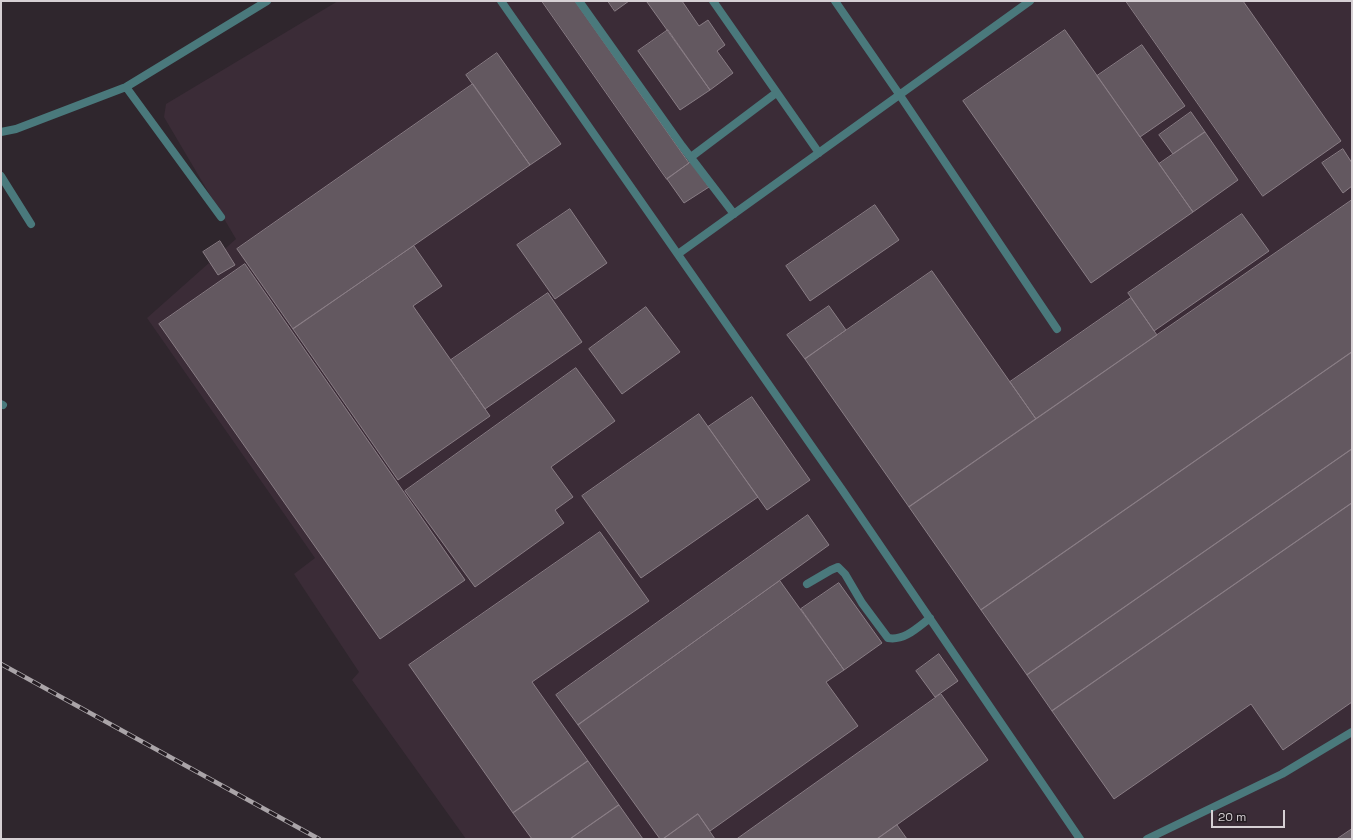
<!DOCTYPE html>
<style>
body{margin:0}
#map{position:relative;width:1353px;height:840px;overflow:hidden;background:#2f262d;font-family:"Space Grotesk",sans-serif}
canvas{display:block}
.frame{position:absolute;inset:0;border:2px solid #d6d0d4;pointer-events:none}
.scale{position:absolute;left:1211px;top:810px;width:74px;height:18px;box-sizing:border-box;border:2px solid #d6d0d4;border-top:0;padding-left:5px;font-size:12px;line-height:14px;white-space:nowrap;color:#d6d0d4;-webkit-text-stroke:3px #251d23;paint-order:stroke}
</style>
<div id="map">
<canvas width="1353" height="840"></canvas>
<div class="frame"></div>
<div class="scale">20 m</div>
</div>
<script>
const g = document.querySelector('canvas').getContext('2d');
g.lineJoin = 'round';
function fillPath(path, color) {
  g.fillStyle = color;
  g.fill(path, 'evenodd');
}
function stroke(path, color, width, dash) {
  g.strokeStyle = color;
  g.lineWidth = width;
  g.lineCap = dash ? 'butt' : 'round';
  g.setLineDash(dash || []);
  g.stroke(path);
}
fillPath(new Path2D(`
 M338 1H1352V839H466L352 680 359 672 294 574 315 558 147 318 236 239 164 117 166 104Z`), '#3b2c37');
const building = new Path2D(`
 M542 1H575L689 163 667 179Z
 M608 1H629L615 11Z
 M648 1H682L699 26 708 20 725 45 717 51 733 73 710 90 647 2Z
 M1126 1H1243L1341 141 1263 196Z
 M668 30 710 90 680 110 638 51Z
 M1065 30 1193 212 1091 283 963 101Z
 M1142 45 1185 106 1140 137 1097 76Z
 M497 53 561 144 530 165 466 75Z
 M473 84 530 165 293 329 237 249Z
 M1191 112 1205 132 1173 154 1159 135Z
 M1205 132 1238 180 1193 212 1159 164Z
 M1343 149 1352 163V186L1343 193 1322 163Z
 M691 162 709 187 684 203 667 179Z
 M1352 200V352L981 610 909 507Z
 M875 205 899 240 810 301 786 266Z
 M570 209 607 263 555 299 517 245Z
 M1242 214 1269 251 1154 331 1128 293Z
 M220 241 235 265 218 275 203 252Z
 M414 246 442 286 413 306 490 416 398 480 293 329Z
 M245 264 465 580 380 639 159 324Z
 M932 271 1036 419 909 507 805 359Z
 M548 293 582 342 485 409 451 360Z
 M1131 298 1157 335 1036 419 1010 382Z
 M829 306 846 330 805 359 787 335Z
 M646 307 680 352 622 394 589 349Z
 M1352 352V449L1027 675 981 610Z
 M576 368 615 421 551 467 573 497 555 510 564 523 475 587 405 491Z
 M752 397 810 480 767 510 708 427Z
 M699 414 758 497 641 578 582 496Z
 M1352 449V503L1052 711 1027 675Z
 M1352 503V702L1283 750 1251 704 1114 799 1052 711Z
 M808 515 829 545 578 725 556 695Z
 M600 532 649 601 532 682 588 761 513 813 409 665Z
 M780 581 844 670 826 682 858 726 710 831 698 814 663 839H660L578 725Z
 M839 583 882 643 844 670 801 609Z
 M939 654 958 681 935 697 916 671Z
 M941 694 988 760 877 839H737Z
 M588 761 619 805 570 839H532L513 813Z
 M619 805 643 839H570Z
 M698 814 715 839H663Z
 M897 825 907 839H877Z
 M1352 829V839H1337Z`);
fillPath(building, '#635860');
stroke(building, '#897d85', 1);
stroke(new Path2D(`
 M501 1 843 491 1080 839
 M579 1 682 146 734 214
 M713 1 819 153
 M835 1 899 94 1057 329
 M691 157 776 93
 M678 254 1030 1
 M807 584 831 570 838 567 845 574 862 603 888 638C904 641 917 628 930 618
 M1147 839 1282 774 1352 732`), '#4a797c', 8);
stroke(new Path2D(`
 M126 87 221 217
 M1 132 16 129 126 87 267 1
 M1 176 31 224
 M1 404 3 405`), '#4a797c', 8);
const rail = new Path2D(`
 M1 664 319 839`);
stroke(rail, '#aaa4a8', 4.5);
stroke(rail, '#251d23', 3, [9]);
</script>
